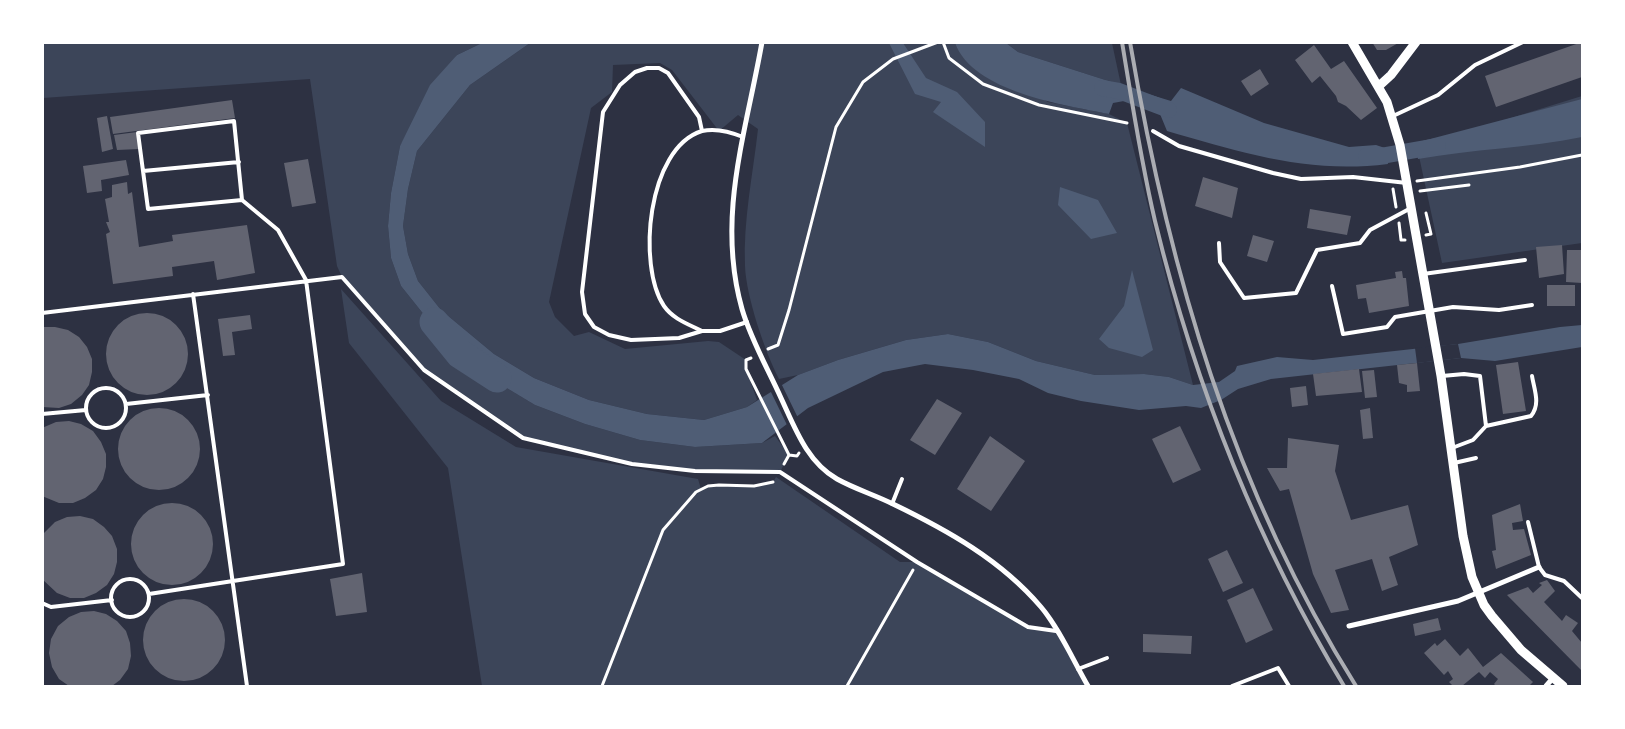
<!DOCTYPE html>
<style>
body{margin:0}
#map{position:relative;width:1625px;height:729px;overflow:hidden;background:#2d3142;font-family:Inter,sans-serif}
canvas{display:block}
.frame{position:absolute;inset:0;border:44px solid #fff;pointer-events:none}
</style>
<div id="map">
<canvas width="1625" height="729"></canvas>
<div class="frame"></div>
</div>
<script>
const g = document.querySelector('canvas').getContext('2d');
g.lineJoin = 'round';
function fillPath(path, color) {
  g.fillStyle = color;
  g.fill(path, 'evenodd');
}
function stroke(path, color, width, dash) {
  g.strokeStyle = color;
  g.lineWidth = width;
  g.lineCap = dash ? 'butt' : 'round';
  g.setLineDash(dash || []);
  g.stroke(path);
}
fillPath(new Path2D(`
 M43 43H482L457 55 400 146 391 193 388 226 391 258 401 286 441 336 490 378 535 405 585 424 640 440 695 447 762 443 775 436 789 455 780 472 695 471 632 464 523 438 424 370 342 277 337 266 310 79 43 98Z
 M530 43H955L958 49 1048 102 1109 114 1127 123 1193 385 1169 377 1144 374 1095 375 1036 361 988 342 948 334 906 340 838 360 798 375 779 379C765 352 746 296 745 266 743 221 753 174 758 129L738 115 719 131 672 70 660 63 613 65 612 92 591 108 549 302 555 317 574 336 589 332 625 349 708 341 719 342 746 360V369L757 400 747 407 704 420 647 414 589 400 534 378 494 354 441 310 418 281 408 254 403 226 408 189 417 151 470 85Z
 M1006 43H1112L1121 85 1018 52Z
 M1582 96V243L1442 263 1417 147Z
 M341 289 441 401 516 447 698 479 701 489 708 486H754L773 482 776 477 900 562H917L1028 627 1056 631 1088 686H482L448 468 349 343Z`), '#3c4559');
fillPath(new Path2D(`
 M482 43H530L470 85 417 151 408 189 403 226 408 254 418 281 441 310 494 354 534 378 589 400 647 414 704 420 747 407 798 375 838 360 906 340 948 334 988 342 1036 361 1095 375 1144 374 1169 377 1193 385 1219 382 1235 371 1237 366 1277 357 1313 360 1458 344 1560 327 1582 325V347L1495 361 1461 358 1271 379 1238 389 1221 400 1201 408 1186 406 1139 410 1081 401 1048 393 1019 379 973 370 925 364 883 372 808 408 762 443 695 447 640 440 585 424 535 405 490 378 441 336 401 286 391 258 388 226 391 193 400 146 430 85 457 55Z
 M889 43H903L926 78 957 92 985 122V147L933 112 941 102 915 94Z
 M955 43H1006L1018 52 1121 85 1124 101 1113 103 1109 114C1064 105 973 92 955 43Z
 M1181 88 1264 123 1349 147 1376 145 1385 148 1388 164C1308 174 1244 153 1167 131L1160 114 1149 110 1148 94 1171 101Z
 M1582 99V137C1528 148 1473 149 1418 159L1415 143Z
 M1060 187 1098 200 1117 233 1091 239 1058 205Z
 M1132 270 1153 350 1142 357 1109 348 1099 339 1124 306Z`), '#4f5d75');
fillPath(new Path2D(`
 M1458 344 1461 358 1417 363 1415 348Z
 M781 383 798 418 787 425 770 390Z`), '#2d3142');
stroke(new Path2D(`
 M1102 88 1119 91 1169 110
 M1366 156H1381L1438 146`), '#4f5d75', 16);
stroke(new Path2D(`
 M434 322 460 354 497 378`), '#4f5d75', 29);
fillPath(new Path2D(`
 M1372 42H1400L1386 50H1377Z
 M1582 42V77L1496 107 1485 76Z
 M1314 45 1331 69 1344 61 1377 108 1361 120 1346 106 1338 102 1336 96 1320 76 1312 83 1295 60Z
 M1260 69 1269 84 1251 96 1241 81Z
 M232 100 235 118 113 134 110 117Z
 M107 116 113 149 102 152 97 118Z
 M137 132 139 149 117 150 114 135Z
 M308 159 316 203 292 207 284 163Z
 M126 160 129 175 101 180 102 191 87 193 83 166Z
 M1203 177 1238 188 1232 218 1195 206Z
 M127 182 128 194 132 192 139 247 173 241 172 235 247 225 255 273 217 280 214 261 172 267 173 276 113 284 106 234 110 232 106 222H109L105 199 112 197V185Z
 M1310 209 1351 216 1347 235 1307 228Z
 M1253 235 1274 241 1267 262 1247 256Z
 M1562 245 1564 274 1539 278 1536 247Z
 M1567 250H1582V283L1566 282Z
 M1402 271 1403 278H1406L1409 306 1369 313 1366 298 1358 299 1356 285 1396 278 1395 272Z
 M1547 285H1575V306H1547Z
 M106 354a41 41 0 1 1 82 0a41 41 0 1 1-82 0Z
 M250 315 252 329 232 332 235 355 223 356 218 319Z
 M42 327H55L68 330 79 337 87 347 92 359V372L89 385 82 395 71 404 59 408 42 407Z
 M1518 362 1526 411 1503 414 1496 365Z
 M1417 363 1420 391 1407 392V385L1399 383 1397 365Z
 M1359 369 1362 392 1316 396 1313 374Z
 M1374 370 1377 397 1365 398 1362 371Z
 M1306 386 1308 405 1292 407 1290 388Z
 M937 399 962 413 935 455 910 440Z
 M1370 408 1373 438 1363 439 1360 410Z
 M118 449a41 41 0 1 1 82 0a41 41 0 1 1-82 0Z
 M69 421 81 424 93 431 101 442 106 454V467L103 479 96 490 85 498 73 503H59L42 496V428L56 422Z
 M1180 426 1201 470 1173 483 1152 439Z
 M990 436 1025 461 991 511 957 489Z
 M1288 438 1339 445 1335 471 1351 520 1408 505 1418 545 1389 557 1398 585 1382 591 1372 559 1335 570 1349 610 1331 613 1313 574 1289 489 1280 491 1267 468H1287Z
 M131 544a41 41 0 1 1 82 0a41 41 0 1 1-82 0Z
 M1520 504 1523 521 1512 523 1513 530 1524 529 1531 555 1496 569 1492 551 1496 550 1492 515Z
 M80 516 93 519 104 527 112 536 117 549V562L114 574 107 585 96 593 84 598H70L57 593 42 579V535L55 522 67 517Z
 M1227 550 1243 583 1223 592 1208 559Z
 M362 573 367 612 336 616 330 579Z
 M1547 580 1555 591 1544 602 1562 621 1566 615 1578 623 1572 631 1582 643V671L1507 595 1528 587 1533 593 1542 585 1539 583Z
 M1253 588 1273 630 1246 643 1227 600Z
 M143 640a41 41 0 1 1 82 0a41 41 0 1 1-82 0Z
 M94 611 106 614 117 621 126 631 130 643 131 656 128 669 120 680 112 686H69L59 679 52 667 49 653 51 639 58 626 69 617 81 612Z
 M1438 618 1441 630 1415 636 1413 624Z
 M1143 634 1192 636 1191 654 1143 652Z
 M1445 639 1460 656 1468 648 1483 667 1501 653 1533 682 1529 686H1496L1494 684 1498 679 1490 672 1485 678 1479 672 1462 686H1453L1449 682 1453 679 1448 671 1444 675 1424 653 1435 643 1437 646Z`), '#626471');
stroke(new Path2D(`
 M943 42 949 58 983 84 1039 105 1127 123
 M1417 181 1520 167 1582 155
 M1393 189 1396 207
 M1420 191 1469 185
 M1426 213 1431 234 1426 235
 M1399 223 1401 240H1405
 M768 349 778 345 789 310 836 127 863 82 893 59 938 42
 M751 358 746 360V369L789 455 784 464
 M789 455 797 456 799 453
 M602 686 663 530 696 492 708 486 719 485 754 486 773 482
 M847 686 913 570`), '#fff', 3);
stroke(new Path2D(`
 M1393 116 1438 95 1475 65 1523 42
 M702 131 699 117 668 73 659 68H647L635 72 620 85 603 112 582 292 585 314 594 327 609 335 631 340 679 338 702 331H720L747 322
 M1153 131 1179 146 1273 173 1301 179 1353 177 1407 183
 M143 171 239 162
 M1219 243 1220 262 1244 298 1296 293 1317 250 1360 243 1370 230 1411 208
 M1423 274 1525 260
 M1332 286 1343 334 1387 327 1395 317 1453 307 1499 310 1532 305
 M193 294 247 686
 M42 313 342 277 424 370 523 438 632 464 695 471 780 472 917 562 1028 627 1056 631
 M702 331C688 324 673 319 664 306 637 266 647 148 702 131 715 128 731 132 743 137
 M1442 376 1464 374 1480 376 1486 426
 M86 408a20 20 0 1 1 40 0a20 20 0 1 1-40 0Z
 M126 404 208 395
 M42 414 86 410
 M1452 448 1473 440 1486 426 1531 416C1541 404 1534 389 1532 376
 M1454 463 1476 458
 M892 504 902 479
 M1528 522 1539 567 1545 575 1564 581 1582 598
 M111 598a19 19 0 1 1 38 0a19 19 0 1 1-38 0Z
 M149 594 343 564 306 280 278 230 242 200 148 209 138 133 234 121 242 200
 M42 603 51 607 112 600
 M1078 669 1107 658
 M1232 686 1278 668 1289 686`), '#fff', 4);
stroke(new Path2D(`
 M762 42C746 133 716 217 742 309 751 340 768 369 781 398 795 428 807 462 837 479 855 489 875 495 893 504 947 530 1001 560 1041 607 1059 628 1074 662 1088 686
 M1349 626 1458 601 1539 567
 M1546 686 1553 678`), '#fff', 5);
stroke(new Path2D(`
 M1352 42 1387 102 1400 145 1441 376 1463 536 1472 577 1484 605 1492 616 1521 650 1563 686
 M1379 86 1391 75 1416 42`), '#fff', 9);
stroke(new Path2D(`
 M1122 42C1132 102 1141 162 1155 221 1195 385 1257 542 1344 686
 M1130 42C1169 271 1232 488 1356 686`), '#abadb3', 4);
</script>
